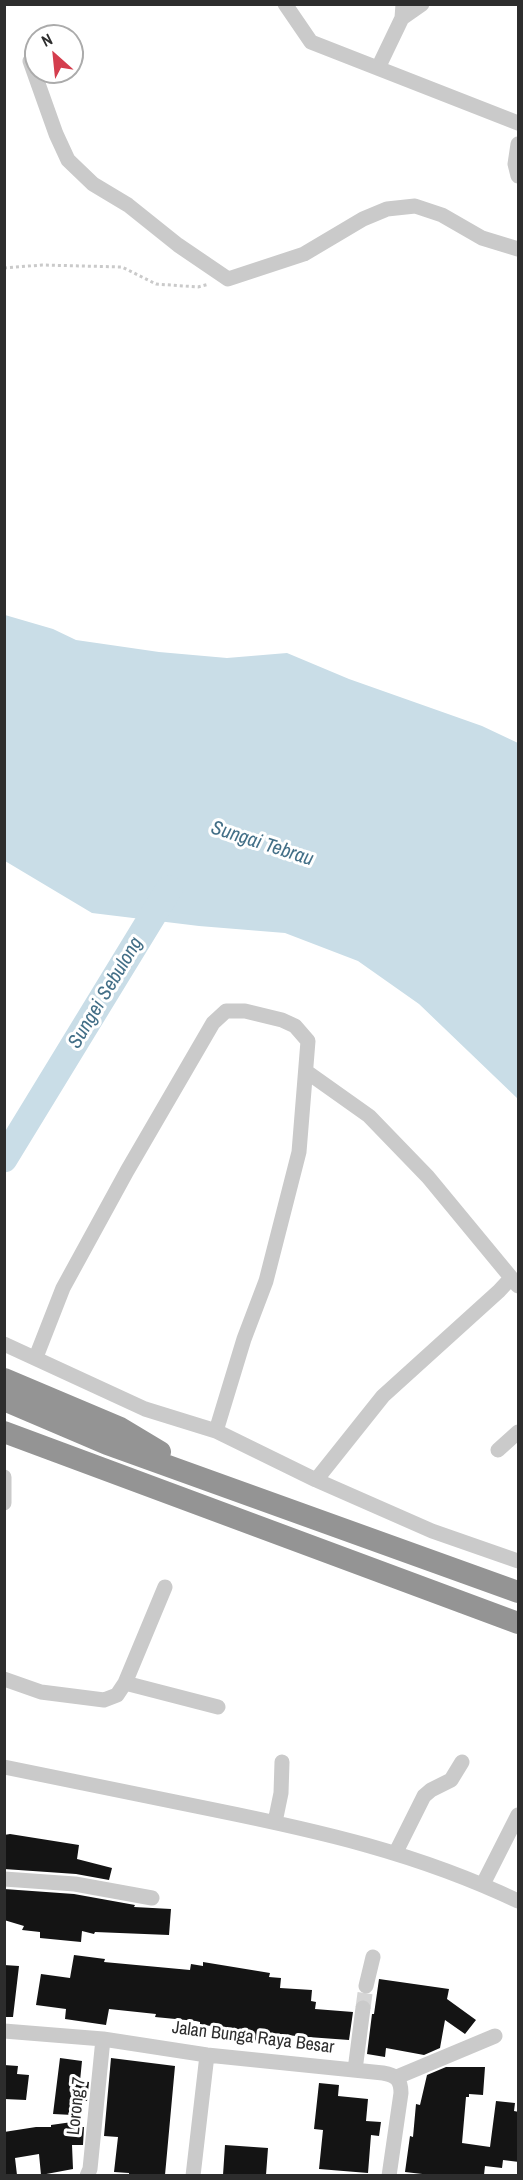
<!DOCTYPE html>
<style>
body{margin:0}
#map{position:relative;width:523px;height:2180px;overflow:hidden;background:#fff;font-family:"Archivo Narrow",sans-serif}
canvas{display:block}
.frame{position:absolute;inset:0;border:6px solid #2d2d2d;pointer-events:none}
.north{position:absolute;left:24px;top:24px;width:60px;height:60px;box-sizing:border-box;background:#fff;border:2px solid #ababab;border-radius:50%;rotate:333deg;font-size:16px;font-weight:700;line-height:24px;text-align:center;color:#2d2d2d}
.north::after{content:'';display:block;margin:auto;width:21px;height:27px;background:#d43e4e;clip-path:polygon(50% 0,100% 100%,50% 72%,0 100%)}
</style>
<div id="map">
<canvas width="523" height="2180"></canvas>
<div class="frame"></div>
<div class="north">N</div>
</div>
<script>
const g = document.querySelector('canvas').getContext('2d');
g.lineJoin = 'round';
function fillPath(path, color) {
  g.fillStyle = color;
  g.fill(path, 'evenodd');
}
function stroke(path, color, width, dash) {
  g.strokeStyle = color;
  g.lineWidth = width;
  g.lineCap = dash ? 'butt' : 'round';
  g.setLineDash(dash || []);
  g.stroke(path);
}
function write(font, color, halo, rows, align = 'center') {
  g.font = font + ' "Archivo Narrow",sans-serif';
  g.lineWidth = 6;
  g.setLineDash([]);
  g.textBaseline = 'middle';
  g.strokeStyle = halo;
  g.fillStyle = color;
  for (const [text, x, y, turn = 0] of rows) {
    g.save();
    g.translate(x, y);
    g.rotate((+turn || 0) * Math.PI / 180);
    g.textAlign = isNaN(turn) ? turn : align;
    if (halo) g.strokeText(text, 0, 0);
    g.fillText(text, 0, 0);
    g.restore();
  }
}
fillPath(new Path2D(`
 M5 615 53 629 76 640 159 652 227 658 287 653 349 679 482 726 518 743V1099L419 1004 358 961 285 933 199 926 92 913 5 861Z`), '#c9dde7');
stroke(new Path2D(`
 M4 1159 169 889`), '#c9dde7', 27);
fillPath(new Path2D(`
 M10 1834 79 1845 77 1859 112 1868 109 1880 76 1874 4 1869V1835Z
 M4 1889 74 1894 135 1905 134 1907 171 1909 169 1935 95 1932 94 1934 82 1931 81 1942 40 1938V1932L22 1930 24 1926 4 1920Z
 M74 1955 105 1959 104 1962 190 1970 191 1964 203 1966V1962L270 1973 269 1977 281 1978 280 1988 312 1990 311 2001 316 2002 315 2009 353 2012 349 2040 308 2037V2042L296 2040V2036L270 2033 269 2039 262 2038V2042L242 2040V2033L213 2030V2026L200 2025V2022L196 2021 155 2017 156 2014 109 2009 106 2025 65 2019 66 2009 36 2005 41 1974 70 1978Z
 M4 1965 19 1966 13 2017H4Z
 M379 1979 449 1989 447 1999 476 2020 465 2034 445 2020 440 2048 424 2055 386 2048 385 2057 367 2054 372 2014H374Z
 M60 2058 82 2061 80 2081 89 2082 87 2101 75 2100 73 2115 53 2114Z
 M111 2058 175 2066 165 2175H129V2173L114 2172 118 2137 104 2136Z
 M4 2065 18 2066 17 2074 29 2075 26 2100 4 2099Z
 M446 2067H485L483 2095 469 2094V2097H466L462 2143 490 2147 496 2101 515 2103 514 2111 519 2112V2162L503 2160 502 2168 485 2166 484 2175H431L405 2172 410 2136 413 2137 416 2104 420 2105 427 2075Z
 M319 2083 339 2085 338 2096 368 2099 366 2121 381 2122 379 2136 371 2135 368 2173 319 2169 323 2130 314 2129Z
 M72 2122 71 2127H84L83 2145H72L73 2169 41 2175 39 2154 15 2158 17 2175H4V2132L36 2127H51V2125Z
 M225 2145 268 2148 266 2175H223Z`), '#141414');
stroke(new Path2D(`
 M363 2008 366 1986`), '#d5d5d5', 15, [15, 8]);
stroke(new Path2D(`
 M4 268 42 265 122 267 156 284 198 287 209 284`), '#cacaca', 3, [3, 3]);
stroke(new Path2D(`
 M285 4 311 42 518 123
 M402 18 422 4
 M30 61 56 134 68 160 93 184 128 205 178 245 228 279 304 254 363 219 387 209 415 206 442 215 482 238 518 249
 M378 68 402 18 403 4
 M518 144 515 164 518 176
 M307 1072 369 1116 428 1177 518 1286
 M4 1344 145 1409 216 1431 316 1480 432 1531 518 1561
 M36 1357 63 1288 127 1171 213 1023 226 1011H245L282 1020 295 1026 308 1041 299 1152 266 1281 244 1339 216 1431
 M498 1450 518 1432
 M4 1477V1503
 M316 1480 383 1396 499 1291 511 1278
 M4 1679 41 1692 104 1700 117 1695 125 1683 165 1587
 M125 1683 218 1707
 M4 1767C73 1781 141 1795 210 1809 319 1831 417 1853 518 1901
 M275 1822 281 1793 282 1762
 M396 1852 424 1796 431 1790 451 1780 462 1762
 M4 1879 75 1884 152 1898
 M483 1884 518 1815
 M366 1986 373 1957
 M4 2031 103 2039 207 2055 383 2073C396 2075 401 2080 401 2093L389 2176
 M355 2070 363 2008
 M397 2077 495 2036
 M87 2176 90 2169 103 2039
 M193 2176 207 2055`), '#cacaca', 15);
stroke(new Path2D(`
 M4 1379 120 1428 160 1452
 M4 1400 107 1444 518 1592
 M4 1432 518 1623`), '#949494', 22);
write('18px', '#2d2d2d', '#fff', [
 ["Jalan Bunga Raya Besar",253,2038,7],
 ["Lorong 7",77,2106,-84]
]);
write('italic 20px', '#436f87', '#fff', [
 ["Sungai Tebrau",262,844,18],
 ["Sungei Sebulong",106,993,-59]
]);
</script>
